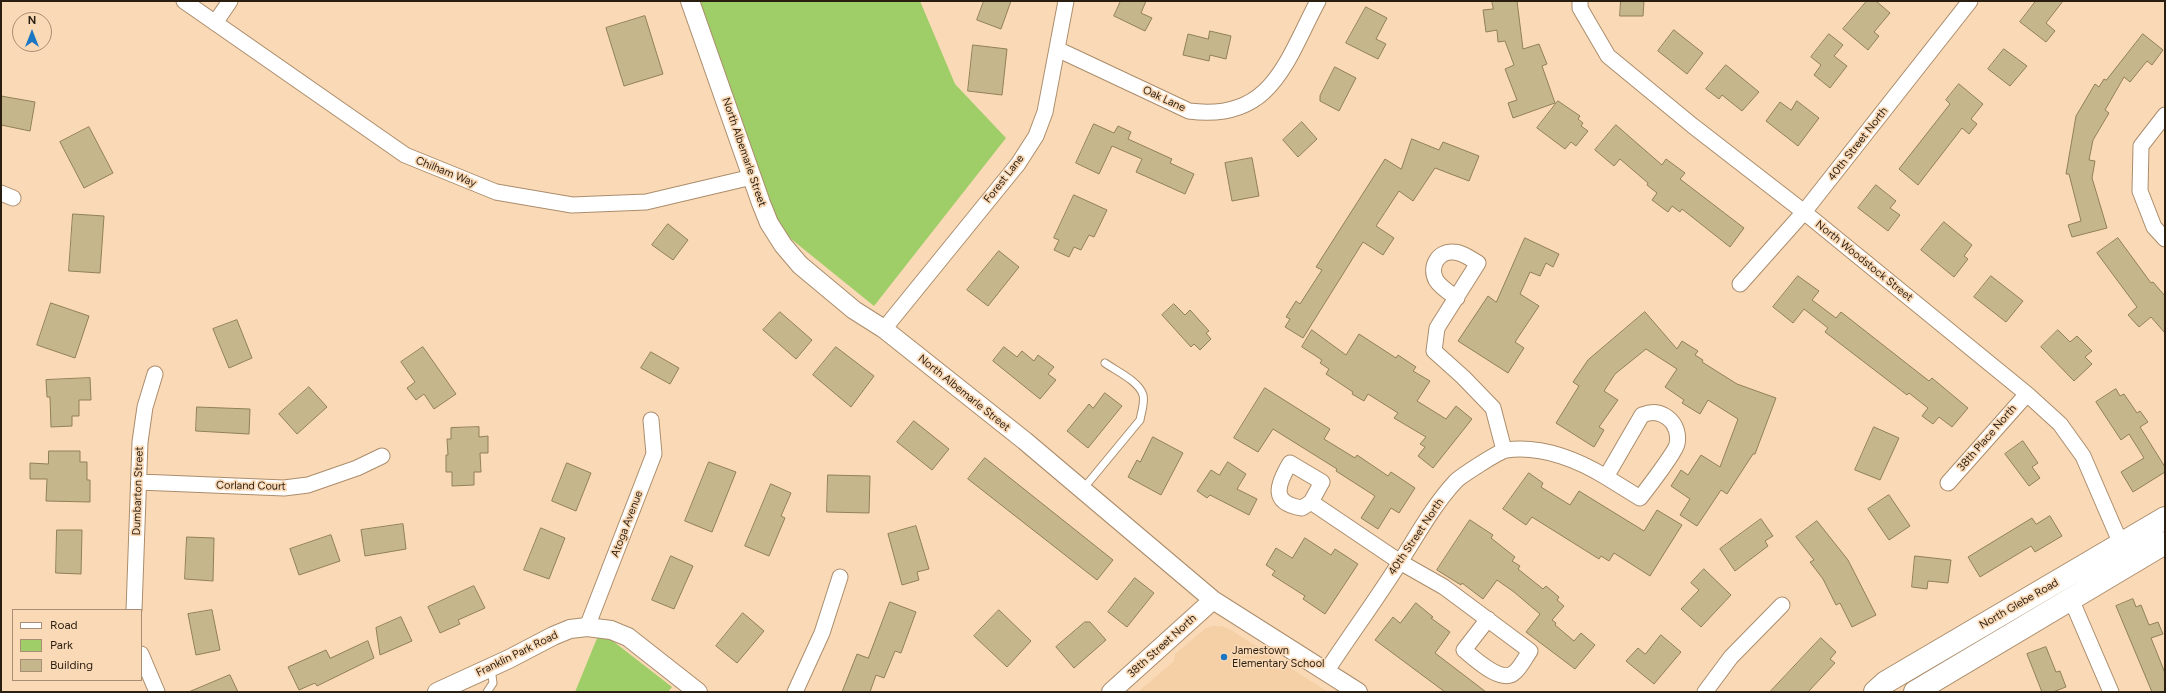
<!DOCTYPE html>
<style>
body{margin:0}
#map{position:relative;width:2166px;height:693px;overflow:hidden;background:#fad9b6;font-family:Figtree,sans-serif}
canvas{display:block}
.frame{position:absolute;inset:0;border:2px solid #2a1e11;pointer-events:none}
.legend{position:absolute;left:12px;top:609px;width:130px;height:72px;box-sizing:border-box;background:#fad9b6;border:1px solid #a78e74;margin:0;padding:5px 7px;list-style:none;font-size:12px;color:#2a1e11}
.legend li{display:flex;align-items:center;gap:8px;height:20px}
.legend b{width:20px;border:1px solid #a78e74}
.north{position:absolute;left:12px;top:12px;width:40px;height:40px;box-sizing:border-box;background:#fad9b6;border:1px solid #a78e74;border-radius:50%;rotate:0deg;font-size:11px;font-weight:700;line-height:16px;text-align:center;color:#2a1e11}
.north::after{content:'';display:block;margin:auto;width:14px;height:18px;background:#1b77c4;clip-path:polygon(50% 0,100% 100%,50% 72%,0 100%)}
</style>
<div id="map">
<canvas width="2166" height="693"></canvas>
<div class="frame"></div>
<ul class="legend">
<li><b style="height:5px;background:#fff"></b>Road</li>
<li><b style="height:11px;background:#9fcd68"></b>Park</li>
<li><b style="height:11px;background:#c6b68c"></b>Building</li>
</ul>
<div class="north">N</div>
</div>
<script>
const g = document.querySelector('canvas').getContext('2d');
g.lineJoin = 'round';
function fillPath(path, color) {
  g.fillStyle = color;
  g.fill(path, 'evenodd');
}
function stroke(path, color, width, dash) {
  g.strokeStyle = color;
  g.lineWidth = width;
  g.lineCap = dash ? 'butt' : 'round';
  g.setLineDash(dash || []);
  g.stroke(path);
}
function write(font, color, halo, rows, align = 'center') {
  g.font = font + ' Figtree,sans-serif';
  g.lineWidth = 3.5;
  g.setLineDash([]);
  g.textBaseline = 'middle';
  g.strokeStyle = halo;
  g.fillStyle = color;
  for (const [text, x, y, turn = 0] of rows) {
    g.save();
    g.translate(x, y);
    g.rotate((+turn || 0) * Math.PI / 180);
    g.textAlign = isNaN(turn) ? turn : align;
    if (halo) g.strokeText(text, 0, 0);
    g.fillText(text, 0, 0);
    g.restore();
  }
}
fillPath(new Path2D(`
 M1213 626H1222L1231 630 1328 692H1138L1174 661 1175 654 1206 628Z`), '#f5d0a6');
fillPath(new Path2D(`
 M700 1H920L955 84 1006 138 874 306 780 230Z
 M600 631 672 687 668 692H575Z`), '#9fcd68');
const building = new Path2D(`
 M984 1H1011L1001 29 977 20Z
 M1121 1H1146L1141 13 1152 18 1145 31 1114 16Z
 M1492 1H1517L1523 49 1539 44 1547 64 1542 66 1555 103 1513 118 1508 103 1517 100 1505 69 1514 65 1505 41 1498 42 1497 30 1486 32 1483 10 1493 9Z
 M1621 1H1644L1643 16H1620Z
 M1867 1H1876L1890 13 1874 32 1879 36 1868 50 1843 29Z
 M2036 1H2063L2046 23 2055 31 2046 42 2020 22Z
 M1366 7 1387 18 1376 39 1386 44 1378 59 1346 43Z
 M645 16 663 74 624 86 606 28Z
 M1674 30 1703 53 1687 74 1658 51Z
 M1210 31 1231 36 1226 59 1210 55 1209 61 1183 55 1188 34 1208 39Z
 M1829 34 1843 45 1834 56 1847 66 1830 88 1814 75 1821 65 1811 57Z
 M2143 34 2163 50 2152 65 2147 61 2130 82 2124 77 2105 110 2109 113 2093 140 2089 160 2095 161 2092 178 2107 228 2072 237 2068 225 2081 221 2069 174H2066L2076 116 2095 84 2099 87 2104 79 2106 80Z
 M973 45 1007 49 1002 95 968 91Z
 M2004 49 2027 66 2010 86 1988 69Z
 M1726 65 1759 92 1742 111 1722 95 1719 99 1706 89Z
 M1335 67 1356 78 1339 111 1320 101V96Z
 M1959 84 1983 104 1971 119 1977 124 1969 134 1962 128 1918 185 1899 169 1950 104 1946 100Z
 M1 96 35 102 30 131 1 125Z
 M1558 101 1580 116 1578 119 1583 123 1581 126 1588 131 1576 146 1571 142 1565 149 1537 128Z
 M1797 101 1819 118 1798 146 1766 121 1780 102 1791 110Z
 M1302 122 1317 139 1298 157 1283 140Z
 M1094 124 1114 133 1118 126 1131 132 1128 139 1172 159 1170 163 1194 174 1185 194 1136 172 1142 159 1112 146 1099 174 1076 163Z
 M1616 125 1662 165 1666 159 1685 173 1680 179 1744 228 1730 247 1682 209 1680 212 1672 206 1668 212 1652 200 1657 193 1647 185 1648 183 1620 159 1614 166 1595 150Z
 M89 127 113 173 84 188 60 142Z
 M1412 139 1439 150 1443 142 1479 156 1469 181 1435 168 1413 201 1399 191 1376 226 1394 238 1383 255 1363 242 1303 338 1285 327 1290 319 1286 317 1296 301 1300 304 1322 270 1316 267 1385 159 1401 169Z
 M1252 158 1259 196 1232 201 1225 163Z
 M1876 185 1896 201 1890 208 1900 215 1888 231 1858 208Z
 M1074 195 1107 210 1094 237 1089 235 1081 250 1074 247 1069 257 1054 250 1059 240 1054 238Z
 M73 214 104 216 100 273 69 271Z
 M1944 222 1972 245 1964 256 1968 259 1954 277 1921 250Z
 M668 224 688 240 673 260 652 245Z
 M1525 238 1559 254 1553 267 1546 263 1540 276 1530 272 1520 294 1539 306 1515 342 1524 348 1508 373 1458 341 1488 296 1496 302Z
 M2118 238 2151 283 2153 282 2165 296V333L2151 317 2139 327 2128 315 2137 307 2097 253Z
 M999 251 1019 267 988 306 967 290Z
 M1798 276 1819 291 1812 300 1836 318 1841 312 1929 381 1932 378 1968 408 1952 427 1939 417 1933 424 1922 416 1928 408 1909 393 1907 395 1825 332 1828 328 1804 309 1793 323 1773 307Z
 M1991 276 2023 301 2006 322 1974 297Z
 M51 303 89 316 75 358 37 345Z
 M1174 304 1185 315 1190 310 1209 331 1206 333 1211 339 1200 350 1194 344 1191 347 1162 315Z
 M780 312 812 340 796 359 763 330Z
 M1645 312 1677 349 1682 341 1698 351 1695 355 1703 360 1702 362 1737 384 1776 398 1755 454H1753L1727 494 1721 490 1697 526 1680 515 1690 499 1671 486 1681 470 1688 475 1701 455 1720 467 1738 419 1708 400 1700 414 1682 403 1684 400 1665 387 1677 369 1646 349 1615 374 1604 391 1618 400 1599 427 1604 430 1594 447 1556 423 1579 386 1573 382 1588 360Z
 M237 320 252 358 229 368 213 329Z
 M1312 330 1346 355 1359 334 1396 358 1398 355 1416 367 1413 371 1430 381 1417 401 1446 419 1456 406 1472 419 1433 468 1418 456 1425 447 1420 444 1426 437 1394 418 1398 413 1368 394 1364 401 1352 394 1353 392 1326 374 1329 369 1320 363 1322 360 1302 347Z
 M2058 330 2070 342 2077 336 2092 351 2085 357 2092 364 2074 381 2041 347Z
 M423 347 456 394 434 409 424 394 416 400 407 388 415 382 401 362Z
 M836 347 874 376 851 407 813 375Z
 M1004 347 1017 357 1022 351 1034 361 1038 355 1054 367 1048 374 1056 380 1040 399 993 361Z
 M651 352 679 368 670 384 641 368Z
 M90 378 91 400H79V416H72V426L51 427 50 397H47L46 380Z
 M309 387 327 407 297 434 279 414Z
 M1265 388 1330 429 1324 439 1355 458 1357 455 1388 476 1391 472 1415 488 1399 513 1391 508 1378 529 1361 518 1375 496 1336 471 1337 469 1273 429 1258 452 1234 438Z
 M2116 389 2120 396 2124 394 2137 413 2140 411 2148 422 2140 427 2165 467V472L2133 492 2121 472 2144 458 2129 434 2121 440 2096 402Z
 M1105 393 1122 406 1088 448 1067 431 1089 404 1093 408Z
 M197 407 250 409 249 434 196 431Z
 M914 421 949 449 932 470 897 442Z
 M479 427V437L488 436V453H480L481 472H474V485L452 486V472H446V455H448L447 439H451V428Z
 M1874 427 1899 438 1880 480 1855 470Z
 M1153 437 1183 453 1161 495 1128 477 1137 460 1140 462Z
 M2023 441 2038 463 2032 467 2040 478 2029 486 2005 454Z
 M49 451H80V462H87V480H90V502L46 501 47 479H30V463L48 464Z
 M985 458 1113 560 1097 580 968 479Z
 M709 462 736 472 712 532 685 521Z
 M1228 462 1246 474 1237 489 1257 499 1249 515 1210 495 1207 498 1197 491 1211 470 1219 475Z
 M567 463 591 473 576 511 552 501Z
 M1529 473 1543 483 1541 487 1570 505 1579 491 1644 531 1657 510 1682 525 1650 576 1614 553 1609 561 1601 556 1599 559 1532 517 1526 525 1503 509Z
 M828 475 870 476 869 513 827 512Z
 M771 484 791 493 781 516 785 518 769 556 745 546Z
 M1889 495 1910 526 1889 540 1868 509Z
 M2050 516 2062 536 2035 552 2031 546 1980 577 1968 557 2032 518 2036 524Z
 M1761 519 1773 536 1765 541 1768 546 1735 571 1720 549Z
 M1470 520 1493 535 1491 538 1515 557 1512 561 1520 566 1518 569 1543 589 1546 586 1559 597 1557 600 1564 606 1552 620 1556 623 1555 625 1574 641 1581 633 1595 645 1575 669 1526 632 1540 614 1514 592 1497 580 1483 599 1462 583 1461 585 1437 570Z
 M1817 521 1848 560 1876 615 1852 627 1840 603 1836 605 1823 579 1810 562 1814 560 1796 537Z
 M403 524 406 549 365 556 361 530Z
 M916 526 929 569 917 572 919 580 902 585 888 534Z
 M541 528 565 538 549 579 524 570Z
 M57 530H82L81 574 56 573Z
 M331 535 340 561 299 575 290 549Z
 M187 537 214 538 213 581 185 579Z
 M1305 538 1331 555 1335 549 1358 564 1325 614 1303 599 1305 596 1272 575 1275 571 1266 565 1276 548 1292 558Z
 M671 556 693 566 674 609 652 600Z
 M1915 556 1951 560 1948 583 1928 581 1927 589 1912 587Z
 M1704 569 1731 595 1701 627 1681 609 1699 590 1691 583Z
 M1135 578 1154 593 1127 627 1108 612Z
 M474 586 485 608 458 620 460 624 440 633 428 607Z
 M2133 599 2136 607 2141 605 2149 625 2158 622 2163 634 2151 638 2165 673V692H2152L2116 606Z
 M890 602 916 612 901 653 895 651 884 678 876 675 870 692H842L857 654 868 658Z
 M1416 603 1433 617 1431 618 1450 632 1435 653 1486 692H1445L1375 640 1393 617 1400 623Z
 M212 610 220 650 196 655 188 614Z
 M999 610 1031 641 1007 667 974 636Z
 M743 613 764 631 737 663 716 646Z
 M401 617 412 641 380 655 376 628Z
 M1085 622H1090L1106 640 1074 668 1056 647Z
 M1661 635 1681 652 1654 684 1626 661 1638 648 1645 654Z
 M1821 638 1836 652 1830 659 1835 663 1808 692H1770Z
 M368 641 374 658 317 686 315 683 299 690 288 667 326 650 330 658Z
 M2046 647 2056 672 2060 671 2066 687 2053 692H2042L2027 654Z
 M230 675 238 692H189Z`);
fillPath(building, '#c6b68c');
stroke(building, '#908058', 1);
const service = new Path2D(`
 M1083 489 1140 420C1141 413 1145 403 1143 395 1139 381 1116 371 1105 363
 M487 692 493 683 491 668`);
const minor = new Path2D(`
 M184 1 405 155 496 192 572 205 646 202 752 177
 M1580 1V8L1608 56 1693 126 1804 212 2027 394 2060 424 2083 456 2121 544
 M215 23 230 1
 M1057 49 1189 111C1272 122 1286 61 1318 1
 M2165 115 2141 146 2140 191 2154 227 2165 239
 M1 193 13 198
 M1740 284 1804 212 1970 1
 M1457 298C1450 293 1441 288 1436 280 1429 267 1438 251 1453 252 1462 252 1471 259 1478 263L1437 328 1434 351 1463 377 1493 408 1504 450
 M884 329 1018 164 1036 136 1045 112 1066 1
 M139 482 284 488 308 485 357 468 382 456
 M1948 483 2027 394
 M1311 502 1322 482 1290 463C1277 485 1270 503 1302 508L1311 502 1400 562 1444 587 1530 651C1525 658 1521 667 1515 672 1502 685 1475 659 1464 650L1488 619
 M2071 599 2111 692
 M134 610 140 442 145 407 155 374
 M587 627 654 454 651 420
 M141 654 157 692
 M1326 672C1350 635 1377 599 1400 562 1418 534 1433 506 1455 482 1459 477 1501 450 1506 450 1542 445 1576 459 1606 477L1642 415C1653 411 1660 412 1668 418 1676 424 1679 435 1677 444 1676 451 1647 489 1640 498L1606 477
 M795 692 822 633 840 577
 M1705 692 1731 657 1782 605`);
const tertiary = new Path2D(`
 M690 1 761 203 769 223 783 245 800 265 854 310 884 329 1025 441 1213 600 1358 692
 M437 692 509 659 553 636 570 629 587 627 611 630 628 637 698 692
 M1111 692 1213 600`);
const primary = new Path2D(`
 M1875 692 1886 682 2165 518
 M1915 692 2165 543`);
stroke(service, '#ab8d6c', 9);
stroke(minor, '#ab8d6c', 17);
stroke(tertiary, '#ab8d6c', 20);
stroke(primary, '#ab8d6c', 24);
stroke(service, '#fff', 7);
stroke(minor, '#fff', 15);
stroke(tertiary, '#fff', 18);
stroke(primary, '#fff', 22);
for (const [x, y, r, color] of [
 [1224,657,4,"#1b77c4"]
]) {
  const dot = new Path2D();
  dot.arc(x, y, r, 0, 2 * Math.PI);
  g.fillStyle = color;
  g.fill(dot);
  stroke(dot, '#fad9b6', 1.5);
}
write('11px', '#2a1e11', '#fad9b6', [
 ["Oak Lane",1164,99,25],
 ["40th Street North",1858,144,-52],
 ["North Albemarle Street",744,152,71],
 ["Chilham Way",446,172,22],
 ["Forest Lane",1004,179,-52],
 ["North Woodstock Street",1864,261,39],
 ["North Albemarle Street",964,393,39],
 ["38th Place North",1987,438,-49],
 ["Corland Court",251,486,1],
 ["Dumbarton Street",138,491,-88],
 ["Atoga Avenue",627,524,-69],
 ["40th Street North",1416,537,-56],
 ["North Glebe Road",2019,604,-30],
 ["38th Street North",1162,646,-42],
 ["Franklin Park Road",517,654,-26]
]);
write('11px', '#2a1e11', '#fad9b6', [
 ["Jamestown",1232,651],
 ["Elementary School",1232,664]
], 'left');
</script>
